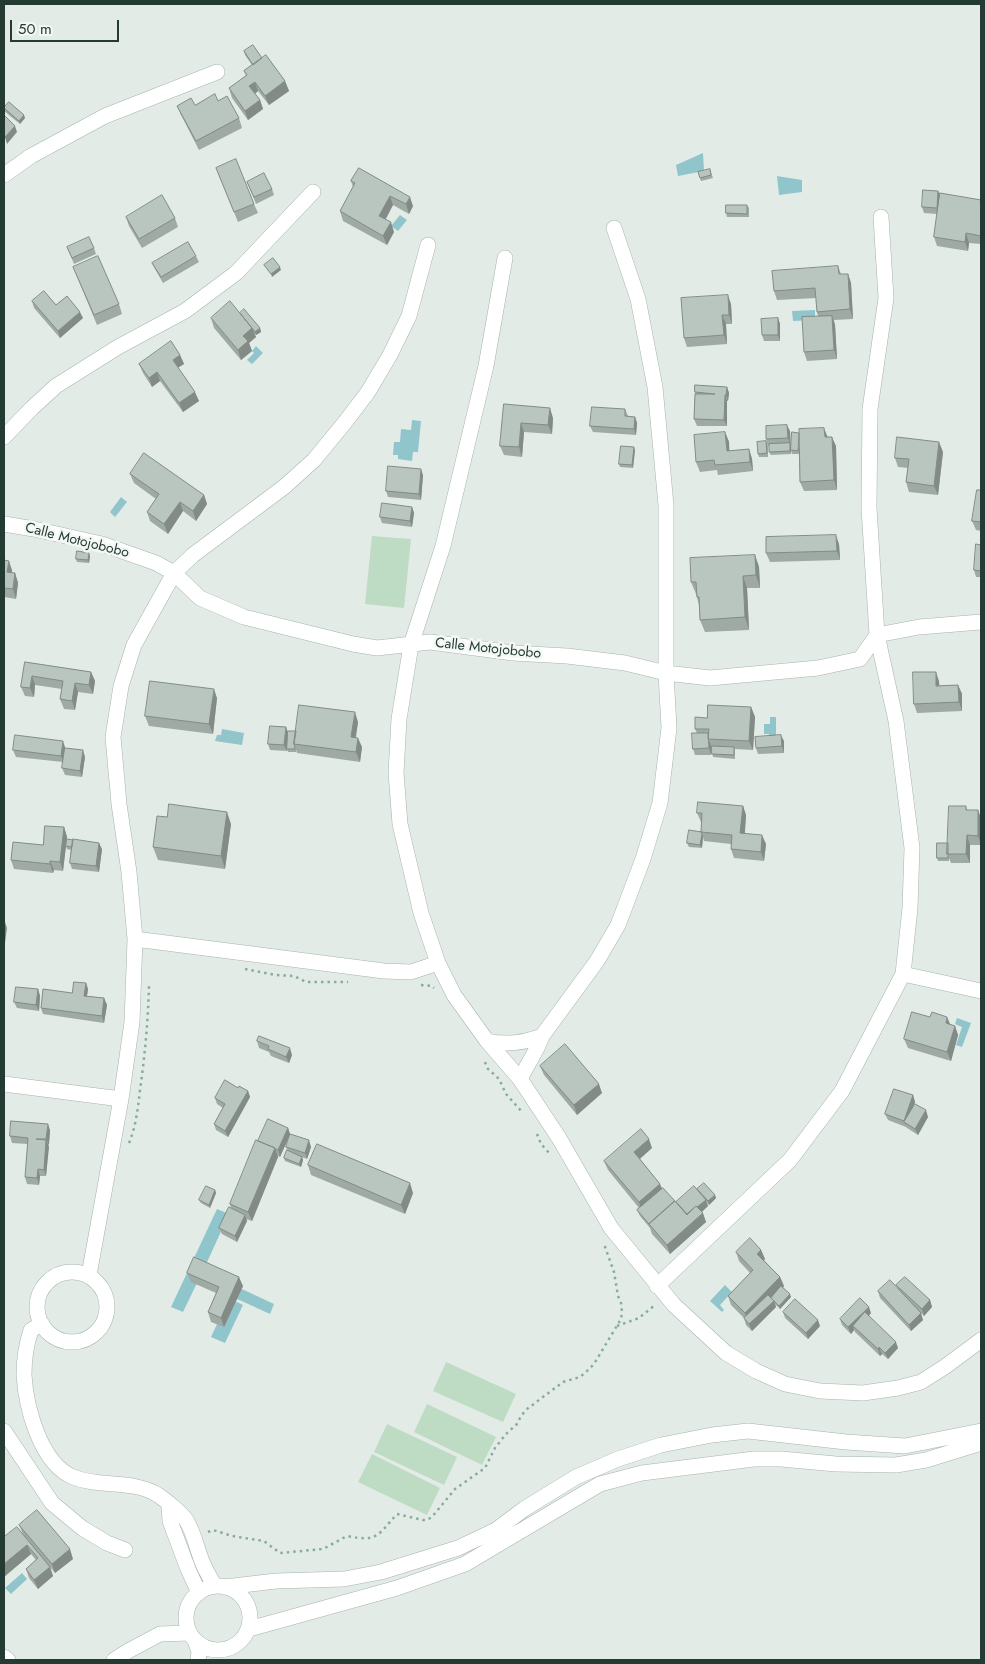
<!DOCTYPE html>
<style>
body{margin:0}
#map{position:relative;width:985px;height:1664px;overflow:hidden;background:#e3ebe7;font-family:Jost,sans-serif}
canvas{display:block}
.frame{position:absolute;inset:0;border:5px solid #243b34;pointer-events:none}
.scale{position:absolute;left:10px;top:20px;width:109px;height:22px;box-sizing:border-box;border:2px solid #243b34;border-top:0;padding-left:6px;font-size:15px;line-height:18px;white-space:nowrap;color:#243b34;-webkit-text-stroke:4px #f3f8f5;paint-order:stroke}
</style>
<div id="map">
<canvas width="985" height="1664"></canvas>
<div class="frame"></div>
<div class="scale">50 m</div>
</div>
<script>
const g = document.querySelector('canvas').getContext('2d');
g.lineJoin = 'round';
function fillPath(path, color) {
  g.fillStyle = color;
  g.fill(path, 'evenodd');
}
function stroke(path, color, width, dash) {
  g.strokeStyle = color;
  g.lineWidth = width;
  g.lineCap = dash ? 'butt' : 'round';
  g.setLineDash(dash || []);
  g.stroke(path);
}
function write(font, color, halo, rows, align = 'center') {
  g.font = font + ' Jost,sans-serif';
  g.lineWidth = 5;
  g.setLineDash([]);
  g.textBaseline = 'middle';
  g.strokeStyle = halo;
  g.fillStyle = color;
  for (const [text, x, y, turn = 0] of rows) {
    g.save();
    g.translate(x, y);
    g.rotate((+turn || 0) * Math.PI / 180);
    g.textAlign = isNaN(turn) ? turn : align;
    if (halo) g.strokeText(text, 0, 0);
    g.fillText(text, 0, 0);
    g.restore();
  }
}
fillPath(new Path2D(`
 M372 536 411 539 404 608 365 604Z
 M446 1362 516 1394 503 1422 433 1391Z
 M427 1404 496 1437 482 1465 414 1432Z
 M387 1424 457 1457 444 1485 374 1452Z
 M372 1454 440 1488 427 1515 358 1482Z`), '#bedbc4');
fillPath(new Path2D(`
 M703 153 704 171 678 176 676 165Z
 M777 176 802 180V192L779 195Z
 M400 215 407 220 398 231 391 226Z
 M815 310V320L793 321 792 311Z
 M256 346 263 353 252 364 247 360 254 353 252 351Z
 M412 420 421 421 418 452H413L412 461 398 459V455H393L394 442H400L401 429 411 430Z
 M121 497 127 502 115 517 110 512Z
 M770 717H776V740H769V734H764V724H770Z
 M222 729 244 733 242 745 215 741 217 735H221Z
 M957 1018 971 1023 962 1047 956 1045 962 1027 955 1024Z
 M217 1209 229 1214 203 1271 274 1304 270 1314 198 1281 183 1312 171 1307Z
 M725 1285 732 1292 720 1305 724 1310 722 1312 710 1301Z
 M229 1298 243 1305 225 1343 211 1337Z
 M22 1573 27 1579 11 1594 5 1588Z`), '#90c5cb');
const minor = new Path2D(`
 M4 175 31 156 105 116 217 72
 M505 258 486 366 443 546 411 645 399 719 396 773 400 824 421 913 438 963 454 995 487 1041 520 1079 559 1138 611 1228 674 1305 726 1353 756 1371 785 1384 820 1391 863 1393 898 1388 921 1382 946 1366 981 1340
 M4 437 32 408 56 386 118 347 185 311 236 273 313 192
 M4 524 34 529 102 544 156 563 174 573 200 598 244 617 353 644 377 648 430 642 513 653 567 656 625 663 666 673 710 678 818 668 860 659 877 635 919 627 981 622
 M135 939 384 971 411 972 438 963
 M903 974 981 991
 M487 1041C507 1045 523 1043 542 1036
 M520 1079 537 1048 542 1036 597 961 618 925 643 859 660 803 669 728 666 673V505L655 387 638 299 614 228
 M4 1084 121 1099
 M37 1307a35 35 0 1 1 70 0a35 35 0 1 1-70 0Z
 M89 1275 121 1099 132 1022 135 939 129 872 119 804 113 737 121 686 134 645 174 573 193 555 284 487 314 460 346 421 368 392 390 355 409 316 428 245
 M657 1286 790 1160 842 1091 903 974 910 908 912 848 896 721 877 635 869 508 870 409 886 298 881 217
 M42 1324 31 1330C26 1345 24 1359 24 1375 26 1407 40 1463 73 1477 100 1488 132 1479 158 1495 164 1499 183 1514 186 1520 195 1534 197 1551 204 1566 207 1573 211 1579 215 1586
 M4 1431 52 1503 82 1528 107 1543 125 1550
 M169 1505 170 1521 188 1569 199 1593
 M186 1618a32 32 0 1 1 64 0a32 32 0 1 1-64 0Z
 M225 1587 276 1581 344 1579 381 1572 458 1548 496 1530 524 1509 576 1477 618 1459 661 1445 712 1435 748 1431 846 1442 905 1446 981 1431
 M249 1629 397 1588 465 1564 600 1484 642 1473 754 1459H781L836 1464 896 1465 926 1460 981 1443
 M195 1640 199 1652 198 1660
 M4 1657 8 1660
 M114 1660 128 1651 160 1634 190 1633`);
stroke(minor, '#a6b3ae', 16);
stroke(new Path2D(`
 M245 969 275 975 294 976 306 982H348
 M421 985 432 986 434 988
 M485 1062 487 1068 499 1079 506 1094 523 1113
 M537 1134 541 1144 550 1154
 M129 1143C136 1126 138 1108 140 1090 145 1055 148 1021 149 986
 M617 1326 639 1318 655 1305
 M208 1532 213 1530 232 1536 264 1541 280 1553 323 1549 347 1536C378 1542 377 1536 397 1514L423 1520H427L432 1517 455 1489 485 1468 495 1448 506 1434 517 1424 521 1416 527 1409 563 1382 580 1377 587 1371 594 1364 621 1319 622 1312 621 1303 618 1296 614 1272 604 1244`), '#86ac9e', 2.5, [2.5, 4]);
stroke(minor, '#fff', 15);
fillPath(new Path2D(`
 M244 51 262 58 285 81 289 91 269 105 258 91 255 94 260 100 263 109 248 120 232 98 229 88 246 76 244 71 252 65 245 55Z
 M218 101 239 118 242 128 199 150 181 115 177 106 195 105Z
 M4 107 25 118 20 124 4 111Z
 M216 168 254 204 258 213 238 222Z
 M359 168 413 206 409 214 393 205 386 219 394 232 387 245 343 221 340 211 353 187 351 181Z
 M710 169 713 178 701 181 700 178Z
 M247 182 272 189 274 195 256 204Z
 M938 191 940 196 981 200V244L969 243 968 251 937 246 934 237 937 214 924 213 922 207Z
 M747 205 749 208V217H727L726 213Z
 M126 217 175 218 178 227 142 248 129 226Z
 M67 247 94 248 96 254 74 264Z
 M196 256 199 262 163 283 155 269 152 263Z
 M838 266 841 274H848L851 283 853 319 834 320 835 325 837 359 807 361 804 352 818 316 817 312 816 298 777 300 774 291Z
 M73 267 119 304 122 314 97 325Z
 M32 301 56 305 83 318 60 338 34 308Z
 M731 304 732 324H726L727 344 687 347 684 338Z
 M240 313 260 328 261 332 256 335 254 333 256 337 249 343 252 351 241 360 214 328 211 318Z
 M778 318 780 324V341H764L762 335Z
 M180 355 184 364 178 367 199 401 183 412 160 381 152 387 143 373 139 364Z
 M727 387 729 393 728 401H727V426H697L694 419 695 394V392Z
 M504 404 553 418 552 434 524 432 522 457 504 455 500 446Z
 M625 409 628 416 635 417 637 423 636 435 593 432 590 426Z
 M790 431 791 454 771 455 769 452V446H768L766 439Z
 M725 432 729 442V451L749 449 752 459 753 471 718 475 717 470 700 472 696 462Z
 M827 437 836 446 837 490 804 491 800 482 799 454H792L791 450Z
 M766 441 768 445V457H759L758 454Z
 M635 450 633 468 620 467 619 464Z
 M943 452 938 495 909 492 906 482 908 468 898 467 895 458Z
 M130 474 204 495 207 504 196 521 183 511 168 534 150 521 147 512 156 499 134 483Z
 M423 475 421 500 388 497 386 491Z
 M981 490V531L976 530 972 521Z
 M412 507 414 513 412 527 382 523 380 517Z
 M839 544 840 560 770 562 766 553Z
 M981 545V577H976L974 570Z
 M755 555 759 567 760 588H747L749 630 705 632 700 620 699 605 696 594 691 582Z
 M90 556 89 563 77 562 76 559Z
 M4 560 12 570V573H15L18 583 16 599 4 597Z
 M25 662 91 672 95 681 93 694 78 692 75 710 64 709 60 699 62 689 35 685 34 697 25 696 21 687Z
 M939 681V686L958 685 962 694V711L917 713 914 704Z
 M217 698 213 734 149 726 145 716Z
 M751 707 755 717 753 750 735 749V759L713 757 711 745V755H695L693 749 697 733 695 729 707 718Z
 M358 722 356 738 362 747 360 762 297 753 296 750V752H288L287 749 296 731Z
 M286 727 288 733 287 751 270 750 268 744Z
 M784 741V753L758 754 756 748Z
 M65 747 63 762 16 757 13 750Z
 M85 757 82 777 65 775 62 768Z
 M743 806 746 815 745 833 766 844 764 861 734 858 731 849V844L704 841 703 837 702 848 689 847 687 843 701 831 702 822H701L697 813Z
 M966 806 967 810H978L981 845H970V863H951L949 858V861H938L937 858 948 843Z
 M167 817 231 824 225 869 158 860 153 847Z
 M64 827 67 837 63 871 54 870 53 873 14 869 11 860 43 845Z
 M66 846 102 849 99 872 72 869 70 863 71 850 67 849Z
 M86 983 88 989 87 996 104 998 107 1005 104 1023 43 1014 41 1008 72 993Z
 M38 989 40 996 39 1011 17 1008 14 1002Z
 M930 1017 955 1026 958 1035 951 1061 908 1048 904 1039Z
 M257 1041 292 1055 289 1063 271 1056 269 1052 259 1048Z
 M540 1066 602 1093 577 1115 544 1075Z
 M238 1088 248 1091 250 1097 228 1137 216 1130 214 1124 223 1108 217 1104 215 1098Z
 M913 1095 915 1102 913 1107 928 1117 918 1135 907 1128 906 1127 888 1120 885 1114Z
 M288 1128 290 1134 311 1147 307 1159 302 1157 303 1160 301 1167 285 1161 284 1158 288 1151 286 1147 290 1135 280 1157 278 1156V1157L252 1221 246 1219 247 1221 237 1242 222 1234 219 1228 231 1208 230 1204 258 1141Z
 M50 1130 46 1176H40L39 1185 27 1184 25 1177 28 1144 12 1143 10 1136Z
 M652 1148 640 1159 660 1184 662 1189 677 1203 698 1191 697 1189 715 1195 716 1198 709 1205 706 1201 708 1206 702 1212 706 1222 670 1254 652 1234 650 1228 640 1216 637 1210 639 1208 608 1170 604 1161Z
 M308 1165 413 1193 405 1214 311 1175Z
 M215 1190 216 1193 210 1208 201 1203 199 1200Z
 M761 1250 765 1259 764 1260 780 1277 784 1286 783 1287 791 1297 780 1309 775 1304 776 1307 752 1331 746 1325 744 1318 731 1305 728 1296 750 1273 739 1261 736 1252Z
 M187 1273 243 1286 224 1327 211 1322 208 1312 216 1293 191 1282Z
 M896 1285 930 1300 932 1307 924 1316 915 1307 923 1320 911 1331 880 1298 878 1291 898 1288Z
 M783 1312 820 1326 808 1339 785 1318Z
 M871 1313 869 1316 898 1348 888 1359 882 1354 880 1356 855 1332 854 1330 851 1334 842 1325 840 1319Z
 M19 1525 73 1559 55 1573 25 1537 50 1567 53 1576 38 1589 29 1578 26 1569 36 1560 31 1554 4 1577V1537L23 1534Z`), '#9faaa5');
fillPath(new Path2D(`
 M285 81 289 91 269 105 265 96Z
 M255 82 258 91 253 95 249 86Z
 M260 100 263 109 248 120 245 111Z
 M24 115 25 118 20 124 19 121Z
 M15 126 17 132 7 144 5 137Z
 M938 191 941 197 940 214 937 208Z
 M390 196 393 205 382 225 379 216Z
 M410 197 413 206 409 214 406 204Z
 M391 222 394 232 387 245 383 236Z
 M966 233 969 243 968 251 965 242Z
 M280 267 281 270 272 277 271 274Z
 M848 274 851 283 853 319 850 309Z
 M728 295 731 304 732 324 729 315Z
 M80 312 83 318 60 338 58 331Z
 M722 315 726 324 727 344 724 335Z
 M832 316 835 325 837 359 834 350Z
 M778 318 780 324V341L778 335Z
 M252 328 256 337 249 343 252 351 241 360 238 350 243 336Z
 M260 328 261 332 256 335 255 332Z
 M180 355 184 364 176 369 173 360Z
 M157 372 160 381 152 387 149 378Z
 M727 387 729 393 728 401 726 395Z
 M195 392 199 401 183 412 179 403Z
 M725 395 727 401V426L724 420Z
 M550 408 553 418 552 434 548 425Z
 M635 417 637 423 636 435 634 429Z
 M521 423 524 432 522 457 519 447Z
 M787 425 790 431 791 454 790 451V443L788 438Z
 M824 428 828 438 825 437Z
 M725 432 729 442 730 461 727 451Z
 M832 437 836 446 837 490 834 480Z
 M939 442 943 452 938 495 934 486Z
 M634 447 635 450 633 468 632 465Z
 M749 449 752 459 753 471 750 462Z
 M421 469 423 475 421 500 419 494Z
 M204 495 207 504 196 521 193 511Z
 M180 502 183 511 168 534 164 524Z
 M412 507 414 513 412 527 410 521Z
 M836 535 839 544 840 560 837 551Z
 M89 553 90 556 89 563 88 560Z
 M755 555 759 567 760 588 756 575Z
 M9 561 12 570 10 581 7 572Z
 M15 573 18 583 16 599 13 589Z
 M743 576 747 588 749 630 745 617Z
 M91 672 95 681 93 694 89 685Z
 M936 672 939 681 940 695 936 686Z
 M32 676 35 685 34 697 30 688Z
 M75 683 78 692 75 710 72 701Z
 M958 685 962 694V711L959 702Z
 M214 689 217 698 213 734 209 724Z
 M751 707 755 717 753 750 749 741Z
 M355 712 358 722 354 746 351 737Z
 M286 727 288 733 287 751 284 745Z
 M781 735 784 741V753L782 746Z
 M358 738 362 747 360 762 356 752Z
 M708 739 711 745V755L709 748Z
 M63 741 65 747 63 762 61 756Z
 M83 750 85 757 82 777 80 771Z
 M743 806 746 815 744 842 740 833Z
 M978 810 981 818V845L978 836Z
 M227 812 231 824 225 869 221 856Z
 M64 827 67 837 63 871 60 862Z
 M702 834 703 837 702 848 700 845Z
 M762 835 766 844 764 861 761 852Z
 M967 835 970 845V863L966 854Z
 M99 843 102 849 99 872 96 866Z
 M50 861 54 870 53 873 50 864Z
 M5 922 7 928 5 943 4 940Z
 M86 983 88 989 86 1002 84 996Z
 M38 989 40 996 39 1011 36 1005Z
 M104 998 107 1005 104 1023 102 1016Z
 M947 1017 951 1026 946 1023Z
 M955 1026 958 1035 951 1061 947 1052Z
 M290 1048 292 1055 289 1063 286 1057Z
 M599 1084 602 1093 577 1115 574 1105Z
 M248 1091 250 1097 228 1137 225 1131Z
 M913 1095 915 1102 907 1124 904 1122 906 1127 904 1121Z
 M926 1110 928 1117 918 1135 915 1129Z
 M48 1124 50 1130 49 1145 46 1139Z
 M288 1128 290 1134 280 1157 278 1150Z
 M649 1139 652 1148 637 1161 634 1152Z
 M46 1140 49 1147 46 1176 44 1170Z
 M309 1140 311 1147 307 1159 305 1153Z
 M275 1148 278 1157 252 1221 248 1212Z
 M302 1157 303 1160 301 1167 299 1164Z
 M38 1169 40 1176 39 1185 37 1178Z
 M410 1183 413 1193 405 1214 401 1205Z
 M660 1184 664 1194 642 1212 639 1202Z
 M215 1190 216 1193 210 1208 209 1205Z
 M715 1195 716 1198 709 1205 708 1201Z
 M706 1200 708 1206 690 1222 688 1215Z
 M703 1213 706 1222 670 1254 667 1245Z
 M245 1215 247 1221 237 1242 235 1236Z
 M761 1250 765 1259 761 1263 757 1254Z
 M239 1277 243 1286 224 1327 221 1318Z
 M780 1277 784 1286 748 1322 745 1313Z
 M790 1294 791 1297 780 1309 779 1306Z
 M930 1300 932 1307 924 1316 922 1309Z
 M774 1301 776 1307 752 1331 749 1324Z
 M869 1307 871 1313 856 1329 853 1326 854 1330 851 1334 848 1327Z
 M921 1313 923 1320 911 1331 909 1325Z
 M818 1320 820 1326 808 1339 806 1333Z
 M896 1342 898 1348 888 1359 885 1353Z
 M879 1347 882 1354 880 1356 878 1349Z
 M27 1545 31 1554 4 1577V1564Z
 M70 1549 73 1559 55 1573 52 1564Z
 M50 1567 53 1576 38 1589 34 1580Z`), '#828b86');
const building = new Path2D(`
 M253 45 262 58 253 65 244 51Z
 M266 55 285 81 265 96 255 82 249 86 260 100 245 111 229 88 247 75 244 71Z
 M215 94 218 101 227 96 239 118 196 141 177 106 191 98 195 105Z
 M9 102 24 115 19 121 4 108Z
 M4 115 15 126 5 137H4Z
 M236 159 254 204 234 212 216 168Z
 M359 168 410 197 406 204 390 196 379 216 391 222 383 236 340 211 355 183 351 181Z
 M710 169 711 175 700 178 698 172Z
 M264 173 272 189 254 197 247 182Z
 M923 190 938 191 937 208 922 207Z
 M940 193 981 200V236L966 233 965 242 934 237Z
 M162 195 175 218 139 239 126 217Z
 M726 205H747V214L726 213Z
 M89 237 94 248 72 258 67 247Z
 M188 242 196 256 161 277 152 263Z
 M98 256 119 304 94 315 73 267Z
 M273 258 280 267 271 274 264 265Z
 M838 266 839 274H848L850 309 817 312 815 288 774 291 772 271Z
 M44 291 56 305 67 296 80 312 58 331 32 301Z
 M728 295 729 315H722L724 335 684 338 681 298Z
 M230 301 252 328 243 336 248 341 238 350 211 318Z
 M244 309 260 328 255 332 252 328 240 313Z
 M832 316 834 350 804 352 802 317Z
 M778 318V335H762L761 319Z
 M171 341 180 355 173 360 195 392 179 403 157 372 149 378 139 364Z
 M695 385 727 387 726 395H725L724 420 694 419 695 394H715L695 392Z
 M504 404 550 408 548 425 521 423 519 447 500 446Z
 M592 407 625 409V416L635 417 634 429 590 426Z
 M787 425 788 438 766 439V426Z
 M824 428 825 437H832L834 480 800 482 799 429Z
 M725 432 727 451 749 449 750 462 715 465 714 460 696 462 694 435Z
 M792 432 799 433 798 451 791 450Z
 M897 437 939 442 934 486 906 482 909 459 895 458Z
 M766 441 767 453 758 454 757 442Z
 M790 443V451L769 452V444Z
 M621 446 634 447 632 465 619 464Z
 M144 453 204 495 193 511 180 502 164 524 147 512 159 494 130 474Z
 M388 466 421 469 419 494 386 491Z
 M977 490H981V522L972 521Z
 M382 503 412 507 410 521 380 517Z
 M836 535 837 551 766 553V537Z
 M976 544 981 545V571L974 570Z
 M77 551 89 553 88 560 76 559Z
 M755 555 756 575 743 576 745 617 700 620 699 597H697L696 582H691L690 558Z
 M4 560 9 561 7 572 15 573 13 589 4 588Z
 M25 662 91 672 89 685 75 683 72 701 60 699 63 681 32 676 30 688 21 687Z
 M913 672H936V686L958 685 959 702 914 704Z
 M150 681 214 689 209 724 145 716Z
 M299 705 355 712 351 737 358 738 356 752 294 744Z
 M708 705 751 707 749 741 708 739 709 729H695V717L707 718Z
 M270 726 286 727 284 745 268 744Z
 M288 731H296L294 744 295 749H287Z
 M692 733H708L709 748 693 749Z
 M15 735 63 741 61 756 13 750Z
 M781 735 782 746 756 748 755 737Z
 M712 746 734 747V755L712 754Z
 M65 748 83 750 80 771 62 768Z
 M698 802 743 806 740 833 762 835 761 852 731 849 732 835 701 832 702 813H697Z
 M169 804 227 812 221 856 153 847 157 816 167 817Z
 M949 806H966V810H978V836L967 835 966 854H947Z
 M45 826 64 827 60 862 50 861V864L11 860 13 842 43 845Z
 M689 830 702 832H701L702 834 700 845 687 843Z
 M67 839 73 840 72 847 66 846Z
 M73 839 99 843 96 866 70 863Z
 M937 843H948V858H937Z
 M74 982 86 983 84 996 104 998 102 1016 41 1008 43 989 72 993Z
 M16 987 38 989 36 1005 14 1002Z
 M912 1012 930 1017 932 1012 947 1017 946 1023 955 1026 947 1052 904 1039Z
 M259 1036 290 1048 286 1057 268 1049 269 1046 257 1041Z
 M565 1044 599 1084 574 1105 540 1066Z
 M225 1080 238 1088 239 1086 248 1091 225 1131 214 1124 225 1104 215 1098Z
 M894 1089 913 1095 904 1121 885 1114Z
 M915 1104 926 1110 915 1129 904 1122Z
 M268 1119 288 1128 278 1150 275 1149V1148L258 1141Z
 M11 1121 48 1124 46 1139H36L46 1140 44 1170 38 1169 37 1178 25 1177 28 1138 10 1136Z
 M641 1129 649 1139 634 1152 660 1184 639 1202 604 1161Z
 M290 1134 309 1140 305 1153 286 1147Z
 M256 1140 275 1148 248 1212 230 1204Z
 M317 1144 410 1183 401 1205 308 1165Z
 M287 1150 302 1157 299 1164 284 1158Z
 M704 1183 715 1195 708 1201 697 1189Z
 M206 1186 215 1190 209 1205 199 1200Z
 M694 1186 706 1200 697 1207 696 1206 687 1214 676 1202Z
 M663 1188 675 1201 649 1224 637 1210Z
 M675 1201 687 1215 696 1206 703 1213 667 1245 649 1224Z
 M229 1207 245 1215 235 1236 219 1228Z
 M750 1238 761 1250 757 1254 780 1277 745 1313 728 1296 753 1270 736 1252Z
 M194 1257 239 1277 221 1318 208 1312 219 1287 187 1273Z
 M905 1277 930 1300 922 1309 896 1285Z
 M890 1280 921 1313 909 1325 878 1291Z
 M781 1286 790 1294 779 1306 771 1298Z
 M768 1295 774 1301 749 1324 744 1318Z
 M860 1298 869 1307 848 1327 840 1319Z
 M795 1299 818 1320 806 1333 783 1312Z
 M865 1312 896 1342 885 1353 879 1347 878 1349 853 1326Z
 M37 1510 70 1549 52 1564 19 1525Z
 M17 1527 50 1567 34 1580 26 1569 38 1558 27 1545 4 1564V1537Z`);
fillPath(building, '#b9c6c0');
stroke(building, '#828b86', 1);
write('14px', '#243b34', '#f3f8f5', [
 ["Calle Motojobobo",77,541,14],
 ["Calle Motojobobo",488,649,6]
]);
</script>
